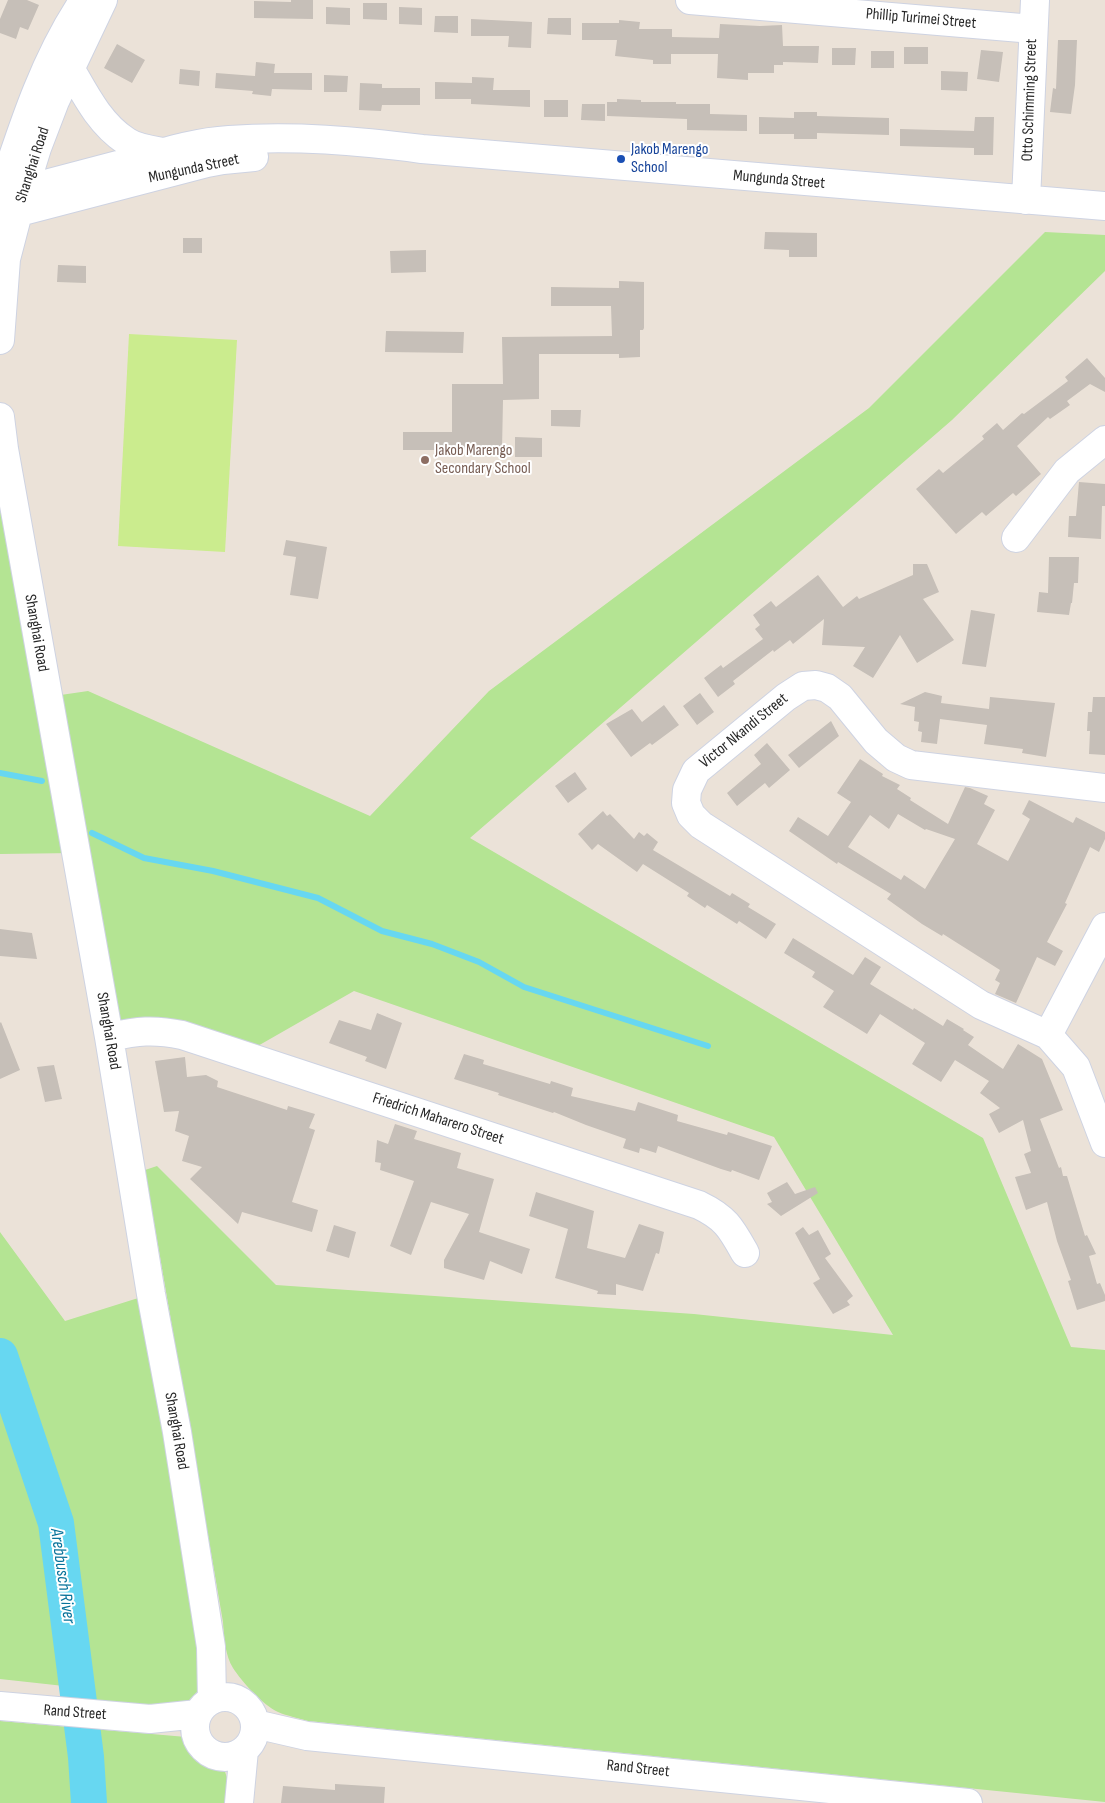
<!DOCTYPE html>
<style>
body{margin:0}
canvas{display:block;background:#ebe2d8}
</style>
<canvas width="1105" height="1803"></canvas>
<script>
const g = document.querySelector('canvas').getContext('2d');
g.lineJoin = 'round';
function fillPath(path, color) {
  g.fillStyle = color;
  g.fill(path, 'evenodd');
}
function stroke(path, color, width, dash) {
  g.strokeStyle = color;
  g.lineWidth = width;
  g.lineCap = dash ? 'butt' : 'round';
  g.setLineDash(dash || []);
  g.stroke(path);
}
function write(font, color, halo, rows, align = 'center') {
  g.font = font + ' "Sofia Sans Condensed",sans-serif';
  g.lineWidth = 4;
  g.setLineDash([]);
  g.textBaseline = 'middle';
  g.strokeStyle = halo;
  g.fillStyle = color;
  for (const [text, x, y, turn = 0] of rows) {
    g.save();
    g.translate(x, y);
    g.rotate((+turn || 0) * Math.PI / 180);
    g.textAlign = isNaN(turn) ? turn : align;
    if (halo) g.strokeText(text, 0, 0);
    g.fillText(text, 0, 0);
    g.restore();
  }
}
fillPath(new Path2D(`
 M1045 232 1105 235V271L952 420 470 838 983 1138 1071 1347 1105 1350V1802L308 1721C299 1718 287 1716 278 1712 263 1705 242 1682 233 1668 225 1655 224 1637 223 1622L145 1170 157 1166 276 1285 694 1314 893 1335 774 1137 354 991 242 1055 109 1037 75 853 0 854V417L47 697 88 691 370 816 489 691 869 408Z
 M0 1232 65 1321 151 1294 211 1647 198 1714 80 1711 56 1523 0 1356Z
 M0 1362 25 1437 53 1529 72 1684 64 1686 0 1679Z
 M0 1721 198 1738 206 1750 220 1756 235 1803H0Z`), '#b4e493');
fillPath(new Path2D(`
 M129 334 237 340 225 552 118 546Z`), '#cbec8e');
stroke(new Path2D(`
 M0 773 42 781
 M92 833 144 858 213 871 318 898 382 931 432 944 479 962 524 987 708 1046`), '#67d7f1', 6);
stroke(new Path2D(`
 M0 1356 56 1523 86 1757 89 1803`), '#67d7f1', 36);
fillPath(new Path2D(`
 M8 0H27L39 5 28 30 20 27 16 39 0 33V19Z
 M291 0H313V19L254 18V1L291 2Z
 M363 3H387V20L363 19Z
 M326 7 350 8V25L326 24Z
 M399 7 422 8V25L399 24Z
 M435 16H458V33L434 32Z
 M548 18H571V35L547 34Z
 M471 19 532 22 531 48 508 47 509 36H471Z
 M619 20 640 22 639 29H672V37L719 38 720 24 760 26 782 25 783 46H819L818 63 783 62V65H774V73H748V80L717 78 718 54H671V64H653V60L615 56 617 40H582V23H619Z
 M1058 40H1077L1075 85 1071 114 1050 112 1053 88 1056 89Z
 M117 44 145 60 132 83 104 68Z
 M904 47H928V64H904Z
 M832 48H856L855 65H832Z
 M981 50 1003 52 999 82 977 79Z
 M871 51H894V68H871Z
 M256 62 275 64 274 73H312V90L272 89 271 96 252 94 253 91 215 88 216 73 255 76Z
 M180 69 200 71 199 86 179 84Z
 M941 71 968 72 967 91 941 90Z
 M324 75 348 76 347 92H324Z
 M472 77 494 78 493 90H530V107L471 104V99H435V82L472 83Z
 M360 83 382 84V88H420V105H382L381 111 359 110Z
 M617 99 641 100V102H676V104H710V114L747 115V131L687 130V119L607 116V102H617Z
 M544 100H568V117H544Z
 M582 104H605V121L581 120Z
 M794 112H817V116L889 118V135L817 133V139H794V134H759V117L794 118Z
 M975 117H994L993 155H974V148L900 146V129L974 131Z
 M765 232 817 233V257H789V250L764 249Z
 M183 238H202V253H183Z
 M426 250V272L391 273 390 251Z
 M58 265 86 266V283L57 282Z
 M619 281 644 282V328L643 330H640V357L619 358V354H539V399L503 400 502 450H403V432H452V384H503L502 337 612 336 611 306H551V287L619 288Z
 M386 331 464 332 463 353 385 352Z
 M1087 358 1105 378V392L1090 384 1067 401 1070 405 1050 419 1048 417 1017 446 1041 474 1016 496 1013 493 986 516 982 512 956 534 916 489 939 469 943 473 984 439 982 436 997 423 1003 430 1022 413 1024 414 1068 381 1065 377Z
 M551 410H581L580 427 551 426Z
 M515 437 542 438V457H515Z
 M1079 482 1105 484V506H1102L1101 539 1068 537 1069 516H1076Z
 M286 540 327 547 318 599 290 595 296 557 283 555Z
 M1049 557H1079L1078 583H1074L1072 603H1071L1069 615 1037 612 1039 592 1048 593Z
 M913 564H927L939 592 923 599 954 640 917 663 900 635 873 678 853 666 865 647 822 645 824 619 793 644 790 640 774 652 773 650 733 681 735 684 718 697 704 678 721 665 723 668 763 639 755 629 760 625 753 615 771 601 776 607 818 575 843 607 857 596 859 599 913 575Z
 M971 610 995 614 986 667 962 664Z
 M925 692 942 696 941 703 989 709 990 697 1055 703 1046 757 1022 753 1023 749 984 744 987 725 940 719 937 744 921 742 922 732 918 731 919 722 914 721 915 707 900 704Z
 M700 693 714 712 697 725 683 706Z
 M1093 697H1105V755L1089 754 1090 731H1087L1088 712H1092Z
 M664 705 679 725 652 745 650 743 631 757 606 724 632 709 642 722Z
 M831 721 839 736 799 768 788 755Z
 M767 743 790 770 769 788 765 783 737 806 727 793 761 764 754 755Z
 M860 759 883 774 882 776 900 785 897 789 911 798 910 800 948 824 965 787 970 788 988 796 984 804 995 810 977 844 1008 861 1030 819 1022 814 1029 800 1073 823 1076 817 1105 832V839L1099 852 1090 847 1065 903 1067 904 1047 942 1063 951 1055 966 1037 957 1016 1003 995 994 1000 983 995 980 1000 970 943 934 942 936 922 924 887 899 891 894 838 862 837 864 789 831 798 817 828 836 851 802 837 793ZM898 814 925 830 926 829 955 839 925 889 904 875 901 880 848 847 870 815 889 829Z
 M575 772 587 789 568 803 555 786Z
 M603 811 607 816 610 814 634 839 639 832 644 836 647 833 658 842 653 850 730 896 732 893 750 904 748 907 776 924 766 939 739 921 737 924 707 905 705 908 687 896 689 893 643 864 637 872 598 844 592 850 578 834Z
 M0 929 32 933 37 959 0 956Z
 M793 938 853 975 865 957 881 967 870 984 913 1010 914 1008 943 1026 947 1019 964 1029 963 1030 974 1037 968 1045 1003 1069 1018 1044 1042 1059 1063 1110 1040 1119 1059 1168 1061 1167 1063 1176H1067L1085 1236 1087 1235 1096 1254 1089 1256 1097 1284 1100 1283 1105 1295V1301L1077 1310 1068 1281 1071 1280 1057 1241 1047 1202 1026 1210 1015 1177 1031 1173 1024 1154 1031 1151 1023 1120 999 1133 989 1114 1000 1108 980 1093 989 1081 955 1060 941 1082 912 1064 925 1043 880 1014 867 1034 823 1007 834 991 812 977 815 972 784 953Z
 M377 1013 402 1023 386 1069 365 1061 367 1057 329 1043 339 1020 371 1030Z
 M1 1022 20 1070 0 1079V1023Z
 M464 1054 484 1060 483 1064 550 1084 551 1081 573 1088 571 1096 635 1111 638 1102 678 1115 677 1121 727 1135 728 1132 772 1146 759 1180 732 1170 731 1172 721 1169 658 1146 656 1153 640 1148 639 1153 623 1148 626 1139 586 1125 554 1112 553 1113 498 1095 499 1093 454 1079Z
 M185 1057 187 1077 206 1075 218 1081 217 1087 287 1110 288 1106 315 1114 309 1128 315 1130 292 1202 318 1210 312 1232 242 1212 238 1224 190 1179 202 1167 182 1161 189 1136 175 1131 179 1111 164 1112 155 1061Z
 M54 1065 62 1099 45 1102 37 1067Z
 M395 1124 417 1131 414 1139 461 1153 457 1168 494 1179 479 1232 530 1249 522 1274 490 1261 484 1280 444 1268V1260L469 1214 431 1202 411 1255 390 1246 414 1181 380 1170 381 1163 375 1162 377 1140 388 1144Z
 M787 1182 795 1194 815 1187 818 1193 781 1216 767 1204 772 1202 767 1193Z
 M536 1192 594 1211 587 1248 625 1258 639 1224 664 1232 659 1254 656 1253 643 1291 616 1284V1295L597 1294 598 1291 555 1278 568 1229 529 1216Z
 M334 1225 356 1232 349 1258 326 1251Z
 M803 1227 809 1235 818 1230 831 1254 825 1258 853 1296 847 1301 850 1305 833 1314 813 1283 820 1279 795 1233Z
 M335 1784 385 1787 384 1803H281L283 1786 335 1790Z`), '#c6bfb8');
const minor = new Path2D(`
 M690 0 1033 29
 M70 68C85 94 99 123 126 141 136 148 151 150 163 152
 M0 196C43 185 86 173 129 162 161 153 195 142 229 140 293 135 359 141 422 149L1105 206
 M0 196C22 129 44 59 84 0
 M1026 200 1035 0
 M0 217 207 163 223 160 254 157
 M0 340 6 259 24 190 37 148 55 101 103 0
 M0 417 4 449 109 1037 151 1294 177 1432 211 1647 212 1700
 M1016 538 1067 471 1105 440
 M1105 927 1048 1035 1076 1067 1105 1143
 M1048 1035 981 1005 701 825 691 815 686 803 687 790 696 771 786 697 803 686 816 685 827 688 840 697 876 741 896 758 911 765 1105 788
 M109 1037C138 1031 153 1029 182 1035L699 1205C726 1218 731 1228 745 1253
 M195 1727a30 30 0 1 1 60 0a30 30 0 1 1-60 0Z
 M0 1706 150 1719 198 1714
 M255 1724 307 1736 968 1803
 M239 1803 244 1750`);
stroke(minor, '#ced3e2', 30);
stroke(minor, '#fff', 28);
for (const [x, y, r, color] of [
 [621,159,5,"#1a4fb4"],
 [425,460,5,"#8d6e63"]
]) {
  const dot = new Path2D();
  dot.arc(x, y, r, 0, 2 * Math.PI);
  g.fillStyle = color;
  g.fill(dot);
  stroke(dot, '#fff', 2);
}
write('16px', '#282828', '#fff', [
 ["Phillip Turimei Street",921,19,5],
 ["Otto Schimming Street",1030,100,-88],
 ["Shanghai Road",33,165,-72],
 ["Mungunda Street",194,169,-12],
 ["Mungunda Street",779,180,5],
 ["Shanghai Road",36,633,80],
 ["Victor Nkandi Street",744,731,-39],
 ["Shanghai Road",108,1031,80],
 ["Friedrich Maharero Street",438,1119,18],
 ["Shanghai Road",176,1431,80],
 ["Rand Street",75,1713,4],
 ["Rand Street",638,1769,6]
]);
write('16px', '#164399', '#fff', [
 ["Jakob Marengo",631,150],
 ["School",631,168]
], 'left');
write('16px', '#785e54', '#fff', [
 ["Jakob Marengo",435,451],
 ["Secondary School",435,469]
], 'left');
write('italic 18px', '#09739a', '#fff', [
 ["Arebbusch River",62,1576,82]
]);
</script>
